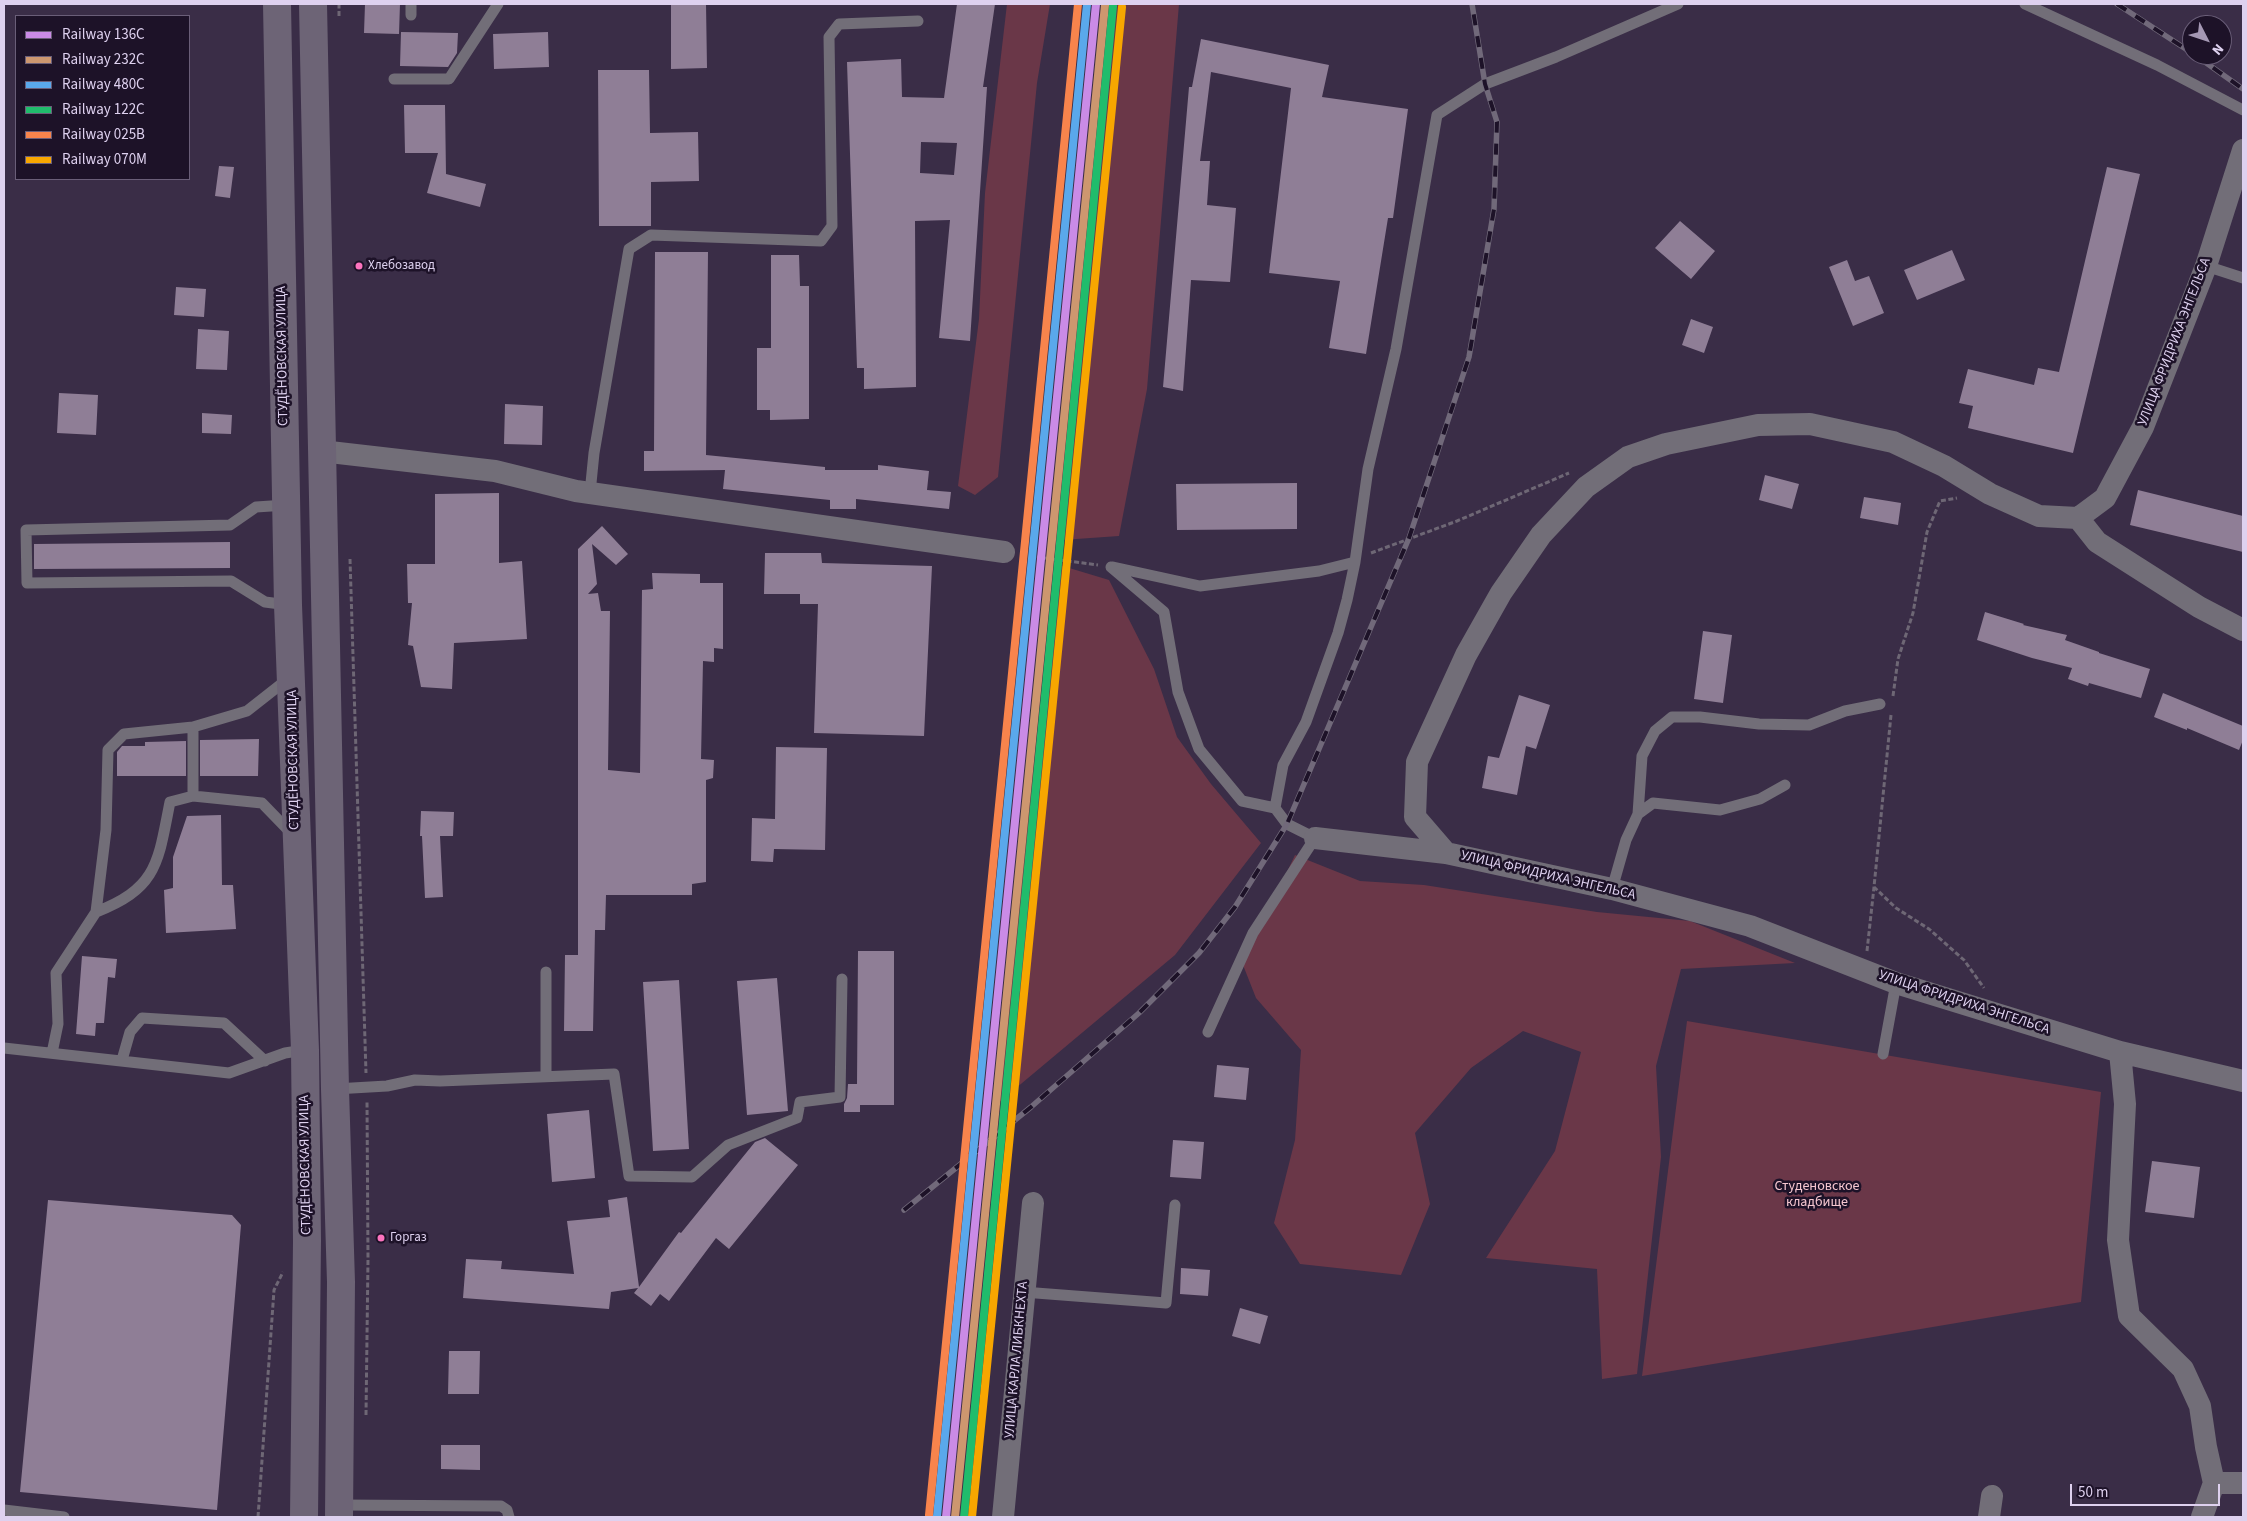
<!DOCTYPE html>
<meta charset="utf-8">
<style>
body{margin:0}
#map{position:relative;width:2247px;height:1521px;overflow:hidden;background:#3a2d47;font-family:"Source Sans 3",sans-serif}
canvas{display:block}
.frame{position:absolute;inset:0;border:5px solid #ded1ef;pointer-events:none}
.legend{position:absolute;left:15px;top:15px;width:175px;height:165px;box-sizing:border-box;background:#1d1228;border:1px solid #6a5e78;margin:0;padding:6px 9px;list-style:none;font-size:15px;color:#ded1ef}
.legend li{display:flex;align-items:center;gap:10px;height:25px}
.legend b{width:25px;border:1px solid #6a5e78}
.north{position:absolute;left:2182px;top:15px;width:50px;height:50px;box-sizing:border-box;background:#1d1228;border:1px solid #6a5e78;border-radius:50%;rotate:131deg;font-size:14px;font-weight:700;line-height:20px;text-align:center;color:#ded1ef}
.north::after{content:'';display:block;margin:auto;width:18px;height:22px;background:#a598b4;clip-path:polygon(50% 0,100% 100%,50% 72%,0 100%)}
.scale{position:absolute;left:2070px;top:1484px;width:150px;height:22px;box-sizing:border-box;border:2px solid #ded1ef;border-top:0;padding-left:6px;font-size:15px;line-height:18px;white-space:nowrap;color:#ded1ef;-webkit-text-stroke:4px #1d1228;paint-order:stroke}
</style>
<div id="map">
<canvas width="2247" height="1521"></canvas>
<div class="frame"></div>
<ul class="legend">
<li><b style="height:6px;background:#ca8be6"></b>Railway 136С</li>
<li><b style="height:6px;background:#cd976f"></b>Railway 232C</li>
<li><b style="height:6px;background:#5aa8eb"></b>Railway 480С</li>
<li><b style="height:6px;background:#20bc6c"></b>Railway 122С</li>
<li><b style="height:6px;background:#f8844c"></b>Railway 025В</li>
<li><b style="height:6px;background:#f7a600"></b>Railway 070М</li>
</ul>
<div class="north">N</div>
<div class="scale">50 m</div>
</div>
<script>
const g = document.querySelector('canvas').getContext('2d');
g.lineJoin = 'round';
function fillPath(path, color) {
  g.fillStyle = color;
  g.fill(path, 'evenodd');
}
function stroke(path, color, width, dash) {
  g.strokeStyle = color;
  g.lineWidth = width;
  g.lineCap = dash ? 'butt' : 'round';
  g.setLineDash(dash || []);
  g.stroke(path);
}
function write(font, color, halo, rows, align = 'center') {
  g.font = font + ' "Source Sans 3",sans-serif';
  g.lineWidth = 5;
  g.setLineDash([]);
  g.textBaseline = 'middle';
  g.strokeStyle = halo;
  g.fillStyle = color;
  for (const [text, x, y, turn = 0] of rows) {
    g.save();
    g.translate(x, y);
    g.rotate((+turn || 0) * Math.PI / 180);
    g.textAlign = isNaN(turn) ? turn : align;
    if (halo) g.strokeText(text, 0, 0);
    g.fillText(text, 0, 0);
    g.restore();
  }
}
fillPath(new Path2D(`
 M1007 4H1050L1037 83 998 477 975 495 958 486 979 319 985 193Z
 M1102 4H1179L1147 389 1119 536 1048 541Z
 M1056 564 1109 580 1154 669 1177 737 1211 784 1261 843 1175 955 997 1104Z
 M1295 855 1360 881 1424 885 1597 912 1690 921 1795 963 1681 969 1656 1066 1661 1157 1637 1374 1602 1379 1597 1269 1486 1258 1555 1151 1581 1052 1523 1031 1471 1068 1415 1133 1430 1204 1401 1275 1300 1264 1274 1223 1295 1140 1301 1050 1256 998 1243 965Z
 M1687 1021 2101 1092 2081 1302 1642 1376Z`), '#6a3748');
fillPath(new Path2D(`
 M365 4H400L399 34 364 33Z
 M671 4H706L707 68 671 69Z
 M957 4H995L983 87H987L970 341 939 338 950 220 915 221 916 387 864 389V368H857L847 62 901 59 902 97 944 98ZM921 142 957 143 954 175 920 173Z
 M401 32 458 33 457 53 448 67 400 66Z
 M548 32 549 67 494 69 493 34Z
 M1201 39 1329 65 1322 97 1408 109 1393 218H1388L1366 354 1329 348 1340 281 1269 273 1291 88 1211 72 1200 161H1210L1207 205 1236 208 1230 282 1191 280 1183 391 1163 387 1189 87H1192Z
 M598 70H649L650 133 698 132 699 181 651 182V226H599Z
 M404 105H445L446 174 486 184 480 207 427 193 438 153H405Z
 M219 166 234 167 230 198 215 196Z
 M2107 167 2140 174 2073 453 1968 428 1973 406 1959 403 1968 369 2034 385 2038 368 2059 372Z
 M1680 221 1715 251 1691 279 1655 248Z
 M1952 250 1965 280 1917 300 1904 270Z
 M655 252H708L706 455 825 467V470H878V465L929 471 927 490 951 492 949 509 856 499V509H830V500L723 489 725 470 644 471V451H654Z
 M771 255H799L800 286H809V419L770 420V410H757V348H771Z
 M1847 260 1855 281 1869 276 1884 313 1853 326 1829 267Z
 M176 287 206 289 204 317 174 315Z
 M1691 319 1713 327 1704 353 1682 345Z
 M198 329 229 331 227 370 196 369Z
 M59 393 98 395 96 435 57 433Z
 M505 404 543 406 542 445 504 444Z
 M202 413 232 415 231 434 202 433Z
 M1765 475 1799 484 1792 509 1759 500Z
 M1297 483V529L1177 530 1176 484Z
 M2138 490 2243 516V552L2130 525Z
 M499 493V563L522 561 527 639 454 643 452 689 421 687 413 646 408 645 412 603H408L407 564H435V494Z
 M1864 497 1901 503 1898 525 1860 518Z
 M602 526 628 554 616 565 592 544 597 584 588 594 598 593 601 611H610L608 770 640 773 642 590 653 589 652 573 700 574V583H723V649L714 648V662L703 661 701 759 714 760 713 778 706 780V882L692 884V895H606L605 930H595L593 1031H564L565 955H578V549Z
 M230 542V568L34 569V544Z
 M765 553H821L822 563 932 566 924 736 814 733 818 604H800V594H764Z
 M1985 612 2024 624 2023 625 2067 635 2065 640 2099 652V653L2150 669 2141 698 2089 683 2088 686 2068 679 2072 668 2032 658 1977 640Z
 M1703 631 1732 635 1723 703 1694 699Z
 M2163 693 2243 726V740L2239 750 2187 728V730L2154 717Z
 M1519 695 1550 705 1536 749 1526 746 1517 795 1482 788 1488 756 1499 758Z
 M259 739 258 776H200V740Z
 M186 741V776H117V752L122 746H145V742Z
 M776 747 827 748 825 850 774 849 773 862 751 861 752 818 775 819Z
 M421 811 454 812 453 836H440L443 897 425 898 422 836H420Z
 M221 815 222 885H233L236 929 166 933 164 890 173 888V857L187 816Z
 M858 951H894V1105H860V1112H844V1104L847 1098 848 1084H857Z
 M82 956 117 959 115 978 108 977 104 1023H96L95 1036 76 1034Z
 M777 978 788 1111 747 1115 737 981Z
 M679 980 689 1149 653 1151 643 982Z
 M1217 1065 1249 1068 1246 1100 1214 1097Z
 M589 1110 595 1178 552 1182 547 1114Z
 M765 1138 798 1165 729 1249 716 1238 669 1301 660 1294 651 1306 634 1293 638 1288 611 1292 609 1309 463 1298 466 1259 502 1261 501 1269 574 1274 567 1221 610 1217 608 1200 627 1197 639 1287 679 1232 681 1233 755 1142Z
 M1173 1140 1204 1142 1201 1179 1170 1177Z
 M2152 1161 2200 1167 2194 1218 2145 1212Z
 M48 1200 232 1215 241 1225 217 1510 20 1492Z
 M1181 1268 1210 1270 1208 1296 1180 1294Z
 M1240 1308 1268 1316 1260 1344 1232 1336Z
 M449 1351H480L479 1394H448Z
 M441 1445H480V1470L441 1469Z`), '#8f7e96');
stroke(new Path2D(`
 M339 16V4
 M1371 553 1457 521 1569 473
 M1022 555 1098 565
 M350 559 366 1073
 M1893 696 1898 659 1913 613 1927 532 1940 501 1957 498
 M1891 715 1874 887 1896 908 1929 929 1964 960 1984 988
 M1867 951 1874 887
 M366 1415 368 1259 367 1101
 M258 1517 274 1290 283 1272`), '#6e6775', 3, [5, 2.5]);
stroke(new Path2D(`
 M2025 4 2157 65 2243 110
 M411 15V4
 M394 79H449L498 4
 M2206 266 2243 278
 M590 493 594 453 629 249 651 235 821 241 832 226 829 37 839 24 918 21
 M286 505 256 507 230 525 26 530 27 583 231 581 265 602 288 605
 M1111 567 1164 612 1178 692 1199 749 1242 801 1275 808
 M1113 567 1200 586 1319 571 1355 562
 M289 678 247 711 193 727V796L262 803 293 835
 M1638 814 1642 756 1655 731 1672 717H1700L1759 724 1809 725 1845 711 1880 704
 M1612 889 1626 840 1638 814 1653 803 1720 810 1760 799 1785 785
 M96 912C158 888 158 862 170 802L193 796
 M1208 1032 1253 933 1315 838 1287 824 1275 808 1283 765 1306 722 1338 633 1347 600 1355 562 1368 469 1396 349 1437 115 1485 84 1556 57 1678 4
 M4 1048 229 1073 285 1053 304 1050
 M52 1053 58 1024 56 973 96 912 106 830 108 750 124 734 193 727
 M1883 1054 1896 983
 M122 1060 130 1032 142 1018 224 1023 265 1061
 M546 1076V972
 M335 1089 387 1086 415 1080 440 1081 614 1074 629 1176 692 1177 728 1145 797 1118 800 1102 840 1097 842 979
 M1023 1292 1166 1303 1175 1205
 M340 1505 501 1506 507 1510 509 1517
 M4 1510 64 1517`), '#726e78', 11);
stroke(new Path2D(`
 M321 451 495 471 576 491 1004 552
 M2078 518 2097 542 2199 607 2243 630
 M1315 838 1446 853
 M2120 1052 2243 1081
 M2214 1483 2206 1447 2200 1406 2183 1369 2129 1316 2118 1240 2125 1104 2120 1052 1896 983 1750 926 1612 889 1446 853 1415 817 1417 762 1466 655 1501 593 1541 535 1586 487 1628 457 1666 444 1758 425 1810 424 1893 442 1944 466 1990 494 2039 516 2078 518 2105 498 2143 427 2206 266 2243 150
 M2214 1483H2243
 M1003 1517 1033 1203
 M1989 1517 1992 1496
 M2202 1517 2214 1483`), '#726e78', 22);
stroke(new Path2D(`
 M277 4 288 605 305 1050 307 1241 304 1517
 M313 4 335 1089 341 1282 339 1517`), '#6d6476', 28);
const rail = new Path2D(`
 M2117 4 2192 53
 M2195 55 2243 89
 M904 1210 1031 1107 1139 1013 1199 953 1235 907 1287 824 1409 538 1469 357 1494 209 1497 122 1485 84 1472 4`);
stroke(rail, '#71697a', 5.5);
stroke(rail, '#1d1228', 4, [11]);
stroke(new Path2D(`
 M946 1517 1096 4`), '#ca8be6', 8);
stroke(new Path2D(`
 M955 1517 1105 5`), '#cd976f', 8);
stroke(new Path2D(`
 M937 1516 1087 4`), '#5aa8eb', 8);
stroke(new Path2D(`
 M964 1517 1113 6`), '#20bc6c', 8);
stroke(new Path2D(`
 M929 1515 1078 4`), '#f8844c', 8);
stroke(new Path2D(`
 M972 1517 1122 7`), '#f7a600', 8);
for (const [x, y, r, color] of [
 [359,266,4.5,"#fc73be"],
 [381,1238,4.5,"#fc73be"]
]) {
  const dot = new Path2D();
  dot.arc(x, y, r, 0, 2 * Math.PI);
  g.fillStyle = color;
  g.fill(dot);
  stroke(dot, '#1d1228', 2);
}
write('13px', '#ded1ef', '#1d1228', [
 ["Хлебозавод",368,266],
 ["Горгаз",390,1238]
], 'left');
write('14px', '#ded1ef', '#1d1228', [
 ["УЛИЦА ФРИДРИХА ЭНГЕЛЬСА",2175,342,-69],
 ["СТУДЁНОВСКАЯ УЛИЦА",283,356,-91],
 ["СТУДЁНОВСКАЯ УЛИЦА",294,760,-91],
 ["УЛИЦА ФРИДРИХА ЭНГЕЛЬСА",1548,876,13],
 ["УЛИЦА ФРИДРИХА ЭНГЕЛЬСА",1964,1003,18],
 ["СТУДЁНОВСКАЯ УЛИЦА",306,1165,-91],
 ["УЛИЦА КАРЛА ЛИБКНЕХТА",1017,1360,-85]
]);
write('14px', '#f6c7d0', '#1d1228', [
 ["Студеновское",1817,1187],
 ["кладбище",1817,1203]
]);
</script>
